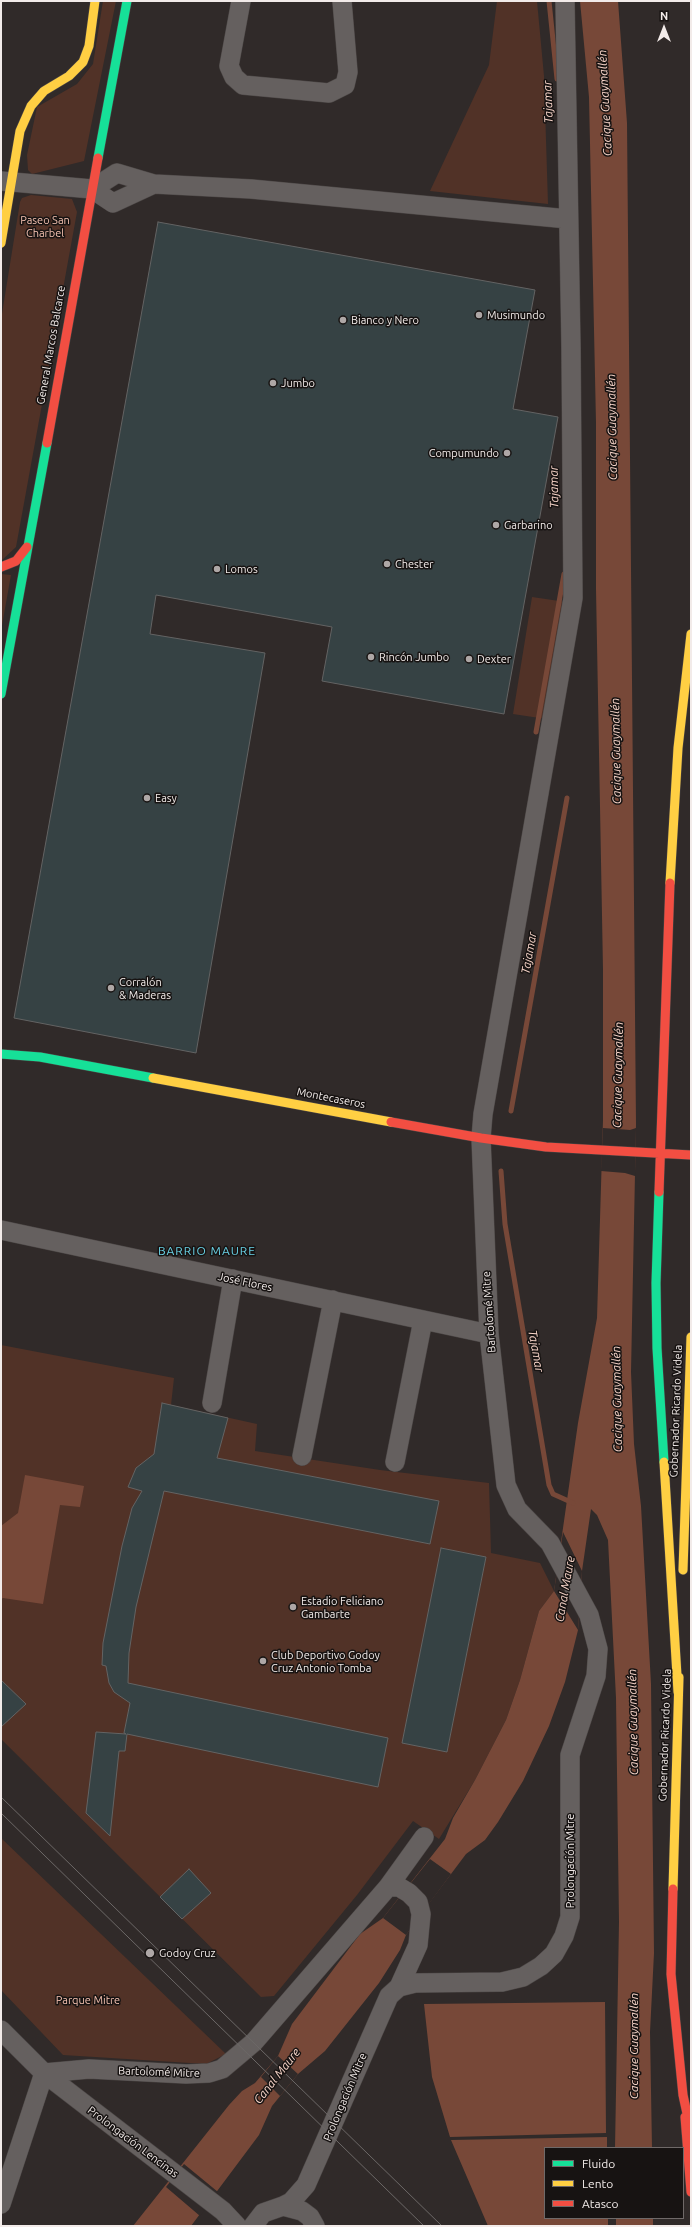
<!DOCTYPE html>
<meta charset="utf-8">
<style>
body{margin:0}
#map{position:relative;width:692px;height:2227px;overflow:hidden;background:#302a29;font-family:Ubuntu,sans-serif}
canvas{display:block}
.frame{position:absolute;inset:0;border:2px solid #f2ebe9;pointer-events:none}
.legend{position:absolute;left:544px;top:2147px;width:140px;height:72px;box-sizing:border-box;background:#171312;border:1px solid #6f6968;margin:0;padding:5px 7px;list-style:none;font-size:12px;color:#f2ebe9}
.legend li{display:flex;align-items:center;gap:8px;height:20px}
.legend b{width:20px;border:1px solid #6f6968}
.north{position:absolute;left:644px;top:8px;width:40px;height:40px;-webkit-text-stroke:3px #171312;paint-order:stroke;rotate:0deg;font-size:11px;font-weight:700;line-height:16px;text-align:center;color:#f2ebe9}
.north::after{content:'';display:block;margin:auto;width:14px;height:18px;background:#f2ebe9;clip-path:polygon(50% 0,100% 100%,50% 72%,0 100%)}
</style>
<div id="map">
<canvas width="692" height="2227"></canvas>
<div class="frame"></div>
<ul class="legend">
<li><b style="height:5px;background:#16e098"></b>Fluido</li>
<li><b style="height:5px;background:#ffcf43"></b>Lento</li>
<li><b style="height:5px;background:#f24e42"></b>Atasco</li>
</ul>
<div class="north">N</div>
</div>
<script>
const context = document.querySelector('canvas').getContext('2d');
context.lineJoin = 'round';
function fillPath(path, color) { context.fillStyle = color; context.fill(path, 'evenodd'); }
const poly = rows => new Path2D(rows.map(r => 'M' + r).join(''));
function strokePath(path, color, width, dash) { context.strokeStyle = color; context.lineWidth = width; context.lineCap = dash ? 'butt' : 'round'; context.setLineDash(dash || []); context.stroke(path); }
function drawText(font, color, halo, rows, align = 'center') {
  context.font = font + ' Ubuntu,sans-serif'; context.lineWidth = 3; context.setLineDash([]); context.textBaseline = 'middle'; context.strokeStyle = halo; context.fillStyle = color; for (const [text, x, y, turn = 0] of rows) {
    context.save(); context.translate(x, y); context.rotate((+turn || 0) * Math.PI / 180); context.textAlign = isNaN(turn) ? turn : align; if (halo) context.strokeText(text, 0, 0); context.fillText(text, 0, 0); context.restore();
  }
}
fillPath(poly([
 [103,1,116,1,84,161,32,174,28,170,27,155,37,107,77,84,93,64],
 [497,1,537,1,544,76,548,204,430,191,489,65],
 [31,195,72,199,77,212,16,547,1,561,1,320,20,202,22,198],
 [1,574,11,575,1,631],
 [532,597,566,602,546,719,513,714],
 [1,1345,174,1378,171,1405,257,1424,255,1451,380,1470,489,1483,491,1553,540,1563,554,1591,539,1611,520,1680,506,1720,475,1780,439,1839,413,1821,357,1895,274,1996,261,1997,1,1739],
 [1,1838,226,2054,206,2064,63,2055,1,1990]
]), '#513227');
fillPath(poly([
 [580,1,618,1,627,123,636,1124,631,1372,634,1444,641,1506,651,1684,654,1953,650,2032,652,2148,615,2148,619,1922,616,1698,608,1540,597,1515,591,1509,582,1571,578,1630,565,1682,549,1726,523,1781,498,1822,485,1840,466,1854,421,1914,406,1935,400,1950,379,1983,325,2051,298,2074,272,2106,259,2135,191,2226,133,2226,229,2105,242,2091,255,2083,278,2056,292,2024,360,1934,383,1918,445,1839,453,1818,475,1780,506,1720,520,1680,539,1611,554,1591,578,1423,597,1318,603,1120,603,970,596,589,596,423,589,97],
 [25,1475,84,1486,80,1507,60,1505,43,1604,3,1598,1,1599,1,1526,18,1513],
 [605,2002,606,2133,450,2137,432,2077,424,2004],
 [607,2137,607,2148,545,2148,545,2218,608,2218,608,2226,488,2226,451,2140],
 [616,2218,653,2218,653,2226,616,2226]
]), '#774838');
fillPath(poly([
 [603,1128,630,1130,636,1128,635,1176,625,1173,601,1171],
 [563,1532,582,1571,578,1630,554,1591],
 [430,1859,451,1874,406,1935,383,1918],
 [278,2056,298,2074,280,2096,261,2077],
 [184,2164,218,2192,200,2216,166,2187]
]), '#302a29');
strokePath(poly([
 [549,1,557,79],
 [536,732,564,574],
 [511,1111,567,798],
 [501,1171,505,1224,549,1485,553,1494,573,1503]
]), '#774838', 5);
const building = poly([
 [158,222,535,290,513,409,558,417,504,714,322,681,332,627,156,595,150,634,265,653,196,1053,14,1018,158,222],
 [162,1403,228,1418,217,1458,439,1501,430,1544,164,1491,136,1607,129,1653,128,1683,388,1738,378,1787,127,1734,125,1751,119,1751,110,1836,86,1813,96,1732,126,1734,124,1733,130,1703,114,1692,109,1683,106,1666,102,1665,103,1643,122,1546,132,1508,142,1491,128,1487,136,1468,154,1454,162,1403],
 [441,1548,486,1557,447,1752,402,1743,441,1548],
 [1,1680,26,1704,1,1727,1,1680],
 [189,1869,211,1893,182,1919,160,1897,189,1869]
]);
fillPath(building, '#364244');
strokePath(building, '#636363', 1);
const street = poly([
 [241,1,229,66,234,77,243,85,329,93,345,85,348,72,342,1],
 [1,181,92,189,113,203,154,184],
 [92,189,117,173,154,184,251,189,568,219],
 [1,1230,489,1334],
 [212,1403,233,1279],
 [302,1456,333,1300],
 [395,1462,423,1320],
 [388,1887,399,1887,409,1893,418,1902,421,1914,418,1945,399,1987],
 [1,2030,44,2073,223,2211,237,2226],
 [44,2073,89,2069,186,2074,209,2073,222,2069,254,2042,388,1887,424,1837],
 [1,2204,44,2073],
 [283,2206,291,2202,306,2185,389,1996,399,1987,415,1983,502,1982,523,1977,541,1966,554,1954,564,1936,570,1917,570,1755,596,1676,598,1649,589,1615,550,1543,517,1509,506,1485,489,1334,481,1138,483,1114,573,598,571,348,565,1],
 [253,2226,263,2213,283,2206,302,2211,310,2217,315,2226]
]);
const fast = poly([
 [98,158,127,1],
 [1,694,47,443],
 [1,1054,40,1057,153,1078],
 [659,1192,656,1283,657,1348,664,1462]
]);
const slow = poly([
 [1,243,20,131,31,106,44,91,69,76,83,62,89,46,95,1],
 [670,883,678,748,691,634],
 [153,1078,391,1122],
 [664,1462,678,1692],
 [683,1570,691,1337],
 [673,1889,679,1677]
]);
const jam = poly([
 [47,443,98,158],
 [1,567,16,561,27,547],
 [391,1122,481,1138,546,1147,691,1155],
 [659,1192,670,883],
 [673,1889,671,1974,683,2095,691,2132],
 [685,2117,691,2192]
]);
strokePath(street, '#4c4746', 20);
strokePath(fast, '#4c4746', 10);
strokePath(slow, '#4c4746', 10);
strokePath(jam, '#4c4746', 10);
strokePath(street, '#65605f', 19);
strokePath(fast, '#16e098', 9);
strokePath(slow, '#ffcf43', 9);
strokePath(jam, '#f24e42', 9);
strokePath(poly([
 [1,1797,442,2226],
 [1,1813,424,2226]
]), '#6c6867', 1);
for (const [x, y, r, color] of [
 [479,315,4,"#aea7a6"],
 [343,320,4,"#aea7a6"],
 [273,383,4,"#aea7a6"],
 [507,453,4,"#aea7a6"],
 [496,525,4,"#aea7a6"],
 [387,564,4,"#aea7a6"],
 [217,569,4,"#aea7a6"],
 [371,657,4,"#aea7a6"],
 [469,659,4,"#aea7a6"],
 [147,798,4,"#aea7a6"],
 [111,988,4,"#aea7a6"],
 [293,1607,4,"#aea7a6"],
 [263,1661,4,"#aea7a6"],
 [150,1953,5,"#aea7a6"]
]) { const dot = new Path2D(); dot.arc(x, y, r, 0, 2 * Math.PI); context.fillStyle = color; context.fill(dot); strokePath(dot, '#171312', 1.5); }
drawText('11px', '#f5c2b1', '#171312', [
 ["Paseo San",45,220],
 ["Charbel",45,233],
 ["Parque Mitre",88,2000]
]);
drawText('11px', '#f2ebe9', '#171312', [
 ["Musimundo",487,315],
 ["Bianco y Nero",351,320],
 ["Jumbo",281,383],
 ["Compumundo",499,453,"right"],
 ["Garbarino",504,525],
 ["Chester",395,564],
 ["Lomos",225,569],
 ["Rincón Jumbo",379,657],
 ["Dexter",477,659],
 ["Easy",155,798],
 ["Corralón",119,982],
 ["& Maderas",119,995],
 ["Estadio Feliciano",301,1601],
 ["Gambarte",301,1614],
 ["Club Deportivo Godoy",271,1655],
 ["Cruz Antonio Tomba",271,1668],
 ["Godoy Cruz",159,1953]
], 'left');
drawText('11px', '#f2ebe9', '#171312', [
 ["General Marcos Balcarce",51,345,-80],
 ["Montecaseros",331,1098,11],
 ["José Flores",245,1282,12],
 ["Bartolomé Mitre",489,1312,-94],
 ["Gobernador Ricardo Videla",676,1411,-88],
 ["Gobernador Ricardo Videla",665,1735,-88],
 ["Prolongación Mitre",570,1861,-90],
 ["Bartolomé Mitre",159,2072,2],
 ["Prolongación Mitre",345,2097,-67],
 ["Prolongación Lencinas",133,2142,37]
]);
drawText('italic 12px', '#f9d6ca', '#171312', [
 ["Tajamar",548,102,-92],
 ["Cacique Guaymallén",605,103,-93],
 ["Cacique Guaymallén",612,427,-91],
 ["Tajamar",554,487,-91],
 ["Cacique Guaymallén",616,751,-91],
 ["Tajamar",529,953,-80],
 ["Cacique Guaymallén",618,1075,-89],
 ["Tajamar",536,1351,80],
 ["Cacique Guaymallén",617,1399,-91],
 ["Canal Maure",565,1589,-80],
 ["Cacique Guaymallén",633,1722,-91],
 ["Cacique Guaymallén",634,2046,-90],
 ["Canal Maure",277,2076,-52]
]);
context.letterSpacing = '1px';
drawText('12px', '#6ad2e6', '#171312', [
 ["BARRIO MAURE",207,1251]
]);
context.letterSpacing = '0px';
</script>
